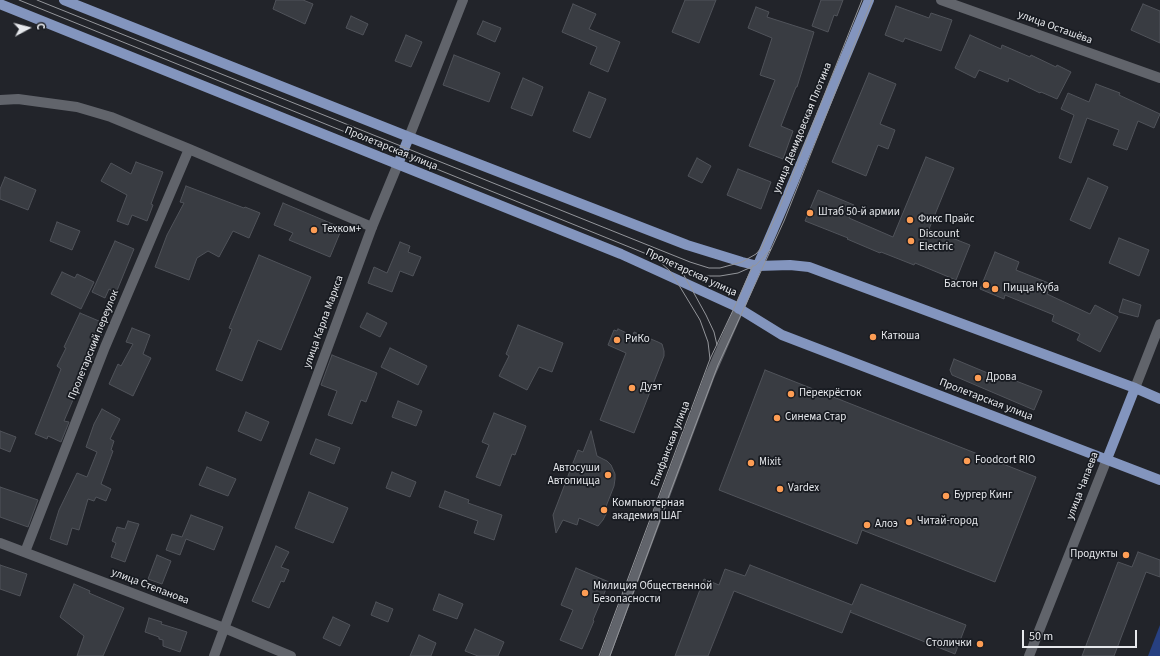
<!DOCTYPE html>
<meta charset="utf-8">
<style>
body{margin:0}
#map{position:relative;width:1160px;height:656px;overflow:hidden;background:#22242a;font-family:"Source Sans 3",sans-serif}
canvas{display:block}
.north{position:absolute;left:8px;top:8px;width:40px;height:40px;-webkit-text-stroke:3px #181b21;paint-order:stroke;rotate:83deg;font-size:11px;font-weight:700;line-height:16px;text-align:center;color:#e6e8ec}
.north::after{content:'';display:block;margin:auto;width:14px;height:18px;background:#e6e8ec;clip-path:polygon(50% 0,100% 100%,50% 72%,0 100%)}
.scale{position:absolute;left:1022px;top:630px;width:115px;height:18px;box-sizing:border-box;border:2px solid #e6e8ec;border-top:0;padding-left:5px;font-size:12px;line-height:14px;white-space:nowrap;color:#e6e8ec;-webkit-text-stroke:3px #181b21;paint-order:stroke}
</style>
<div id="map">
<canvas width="1160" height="656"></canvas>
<div class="north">С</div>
<div class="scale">50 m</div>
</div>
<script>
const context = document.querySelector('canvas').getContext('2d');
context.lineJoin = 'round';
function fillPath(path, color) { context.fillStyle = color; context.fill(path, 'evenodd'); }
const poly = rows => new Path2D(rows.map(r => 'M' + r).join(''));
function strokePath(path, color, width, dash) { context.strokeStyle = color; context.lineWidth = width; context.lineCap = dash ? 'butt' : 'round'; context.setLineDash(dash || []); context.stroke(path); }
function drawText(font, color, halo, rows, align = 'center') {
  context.font = font + ' "Source Sans 3",sans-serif'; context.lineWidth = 3.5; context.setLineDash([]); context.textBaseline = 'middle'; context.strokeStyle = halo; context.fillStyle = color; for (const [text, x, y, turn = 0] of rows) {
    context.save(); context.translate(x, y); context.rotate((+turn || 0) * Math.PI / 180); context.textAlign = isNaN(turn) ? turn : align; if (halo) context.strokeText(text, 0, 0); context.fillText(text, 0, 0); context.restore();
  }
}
fillPath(poly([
 [1160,625,1160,656,1148,656]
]), '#274081');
const building = poly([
 [276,0,303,0,313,4,305,24,273,9,276,0],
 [685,0,716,0,699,43,672,32,685,0],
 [821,0,843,0,837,16,834,15,828,32,812,26,821,0],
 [573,4,596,14,589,29,620,42,608,72,590,64,597,47,562,32,573,4],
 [1143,4,1160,11,1160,43,1131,30,1143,4],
 [896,6,929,18,931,13,952,20,941,51,905,38,903,42,885,35,896,6],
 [756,7,769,12,767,17,814,32,797,87,796,87,781,126,793,131,783,159,749,146,775,80,760,75,772,38,748,28,756,7],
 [351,16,368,24,363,35,346,28,351,16],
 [483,21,501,28,495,42,477,34,483,21],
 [406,35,422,42,411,67,395,61,406,35],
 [970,35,1001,49,1002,45,1030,57,1031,55,1056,67,1057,65,1071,72,1057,99,1041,92,1040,93,1009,78,1008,82,979,70,975,78,955,68,970,35],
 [454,55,500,73,489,102,443,85,454,55],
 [869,73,896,84,880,124,895,130,888,149,878,145,866,176,832,162,869,73],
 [523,78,543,87,532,116,511,108,523,78],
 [1096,84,1120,93,1119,95,1160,114,1154,128,1138,121,1127,150,1113,145,1119,130,1087,118,1071,163,1059,158,1074,115,1061,109,1068,93,1089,102,1096,84],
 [589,92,606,99,590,138,573,131,589,92],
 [926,157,954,168,929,229,970,245,956,280,915,263,914,265,881,252,880,253,847,239,848,238,805,221,818,190,854,205,849,218,893,237,926,157],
 [697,158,711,166,702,183,688,176,697,158],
 [136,162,163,172,151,204,153,205,147,221,132,215,128,225,117,221,127,195,101,181,111,163,131,174,136,162],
 [738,169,771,182,761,209,727,195,738,169],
 [5,177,36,190,28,210,0,199,0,189,5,177],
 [1088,178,1108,187,1090,229,1070,220,1088,178],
 [186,186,244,208,245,207,260,213,249,238,233,231,219,257,208,251,197,258,189,280,155,267,167,235,184,203,180,202,186,186],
 [283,203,342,228,330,257,289,240,293,233,274,225,283,203],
 [57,222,80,231,72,250,50,241,57,222],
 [1119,238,1149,250,1139,276,1109,263,1119,238],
 [115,241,134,249,116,293,109,289,105,298,92,292,115,241],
 [400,242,410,246,408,252,421,257,413,276,400,271,392,292,368,283,374,267,387,273,400,242],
 [995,252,1019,262,1016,270,1051,284,1047,294,1090,314,1095,305,1118,317,1100,352,1077,340,1080,334,1052,321,1054,315,1005,295,1004,299,980,289,995,252],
 [259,255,311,277,281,350,258,340,242,381,216,370,232,329,229,328,259,255],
 [62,272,75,278,77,274,94,282,81,309,51,294,62,272],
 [1123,299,1141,305,1138,317,1119,312,1123,299],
 [80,313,106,324,93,354,94,355,81,381,64,421,69,422,61,442,48,436,47,439,35,434,61,369,57,366,66,348,64,347,80,313],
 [367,313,387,323,380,337,360,327,367,313],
 [518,325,563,343,552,372,539,367,527,390,499,376,509,356,506,354,518,325],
 [132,328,150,335,143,354,151,358,133,396,109,384,118,364,121,366,133,344,126,342,132,328],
 [618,329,633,336,634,332,658,342,662,344,664,351,664,356,634,433,600,420,626,353,608,345,614,330,617,331,618,329],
 [390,348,427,366,418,385,381,367,390,348],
 [332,355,377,373,366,402,361,400,352,424,328,415,337,391,321,385,332,355],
 [954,359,1002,379,1003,376,1042,391,1034,410,952,375,950,370,954,359],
 [765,370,1036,477,995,582,862,530,857,544,719,490,765,370],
 [398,401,422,411,416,426,392,417,398,401],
 [102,409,120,419,110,439,114,441,111,450,113,451,101,484,111,489,106,501,96,497,94,501,88,499,79,530,72,528,67,545,50,539,59,510,77,473,87,477,97,452,86,447,94,424,102,409],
 [246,412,269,422,261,441,238,431,246,412],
 [494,413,526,426,515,455,512,454,500,486,476,477,489,445,482,442,494,413],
 [0,431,16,437,10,452,0,448,0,431],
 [591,431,597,456,607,461,611,465,615,474,615,479,614,486,605,509,608,510,603,520,598,526,579,518,577,525,563,520,556,533,553,515,578,450,583,452,591,431],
 [316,439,340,448,334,464,310,454,316,439],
 [207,467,236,479,228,496,199,485,207,467],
 [392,472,416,482,410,497,386,488,392,472],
 [0,487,38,500,28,527,0,517,0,487],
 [445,491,469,500,468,503,502,515,494,540,474,533,478,521,439,507,445,491],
 [309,492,348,508,333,543,295,528,309,492],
 [191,515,223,527,214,550,186,539,180,555,166,550,172,534,182,537,191,515],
 [128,521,139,524,125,562,111,557,116,543,112,541,117,527,125,529,128,521],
 [276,546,289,552,281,567,289,570,284,582,281,581,269,608,252,601,276,546],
 [1138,552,1160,560,1160,577,1146,572,1114,656,1082,656,1118,562,1132,567,1138,552],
 [157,555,171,561,162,584,148,579,157,555],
 [0,565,27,574,20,596,0,589,0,565],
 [750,565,852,605,861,584,966,625,955,654,850,612,851,610,842,633,734,591,708,656,675,656,704,579,719,585,725,569,745,576,750,565],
 [576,568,609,582,593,620,594,621,582,649,560,640,573,610,561,605,576,568],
 [74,584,90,591,89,593,124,608,103,656,77,656,84,636,60,617,74,584],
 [439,594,463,604,457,619,433,610,439,594],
 [376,602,393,609,388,622,371,615,376,602],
 [333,617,350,625,340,646,323,638,333,617],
 [149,618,162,622,161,624,187,632,180,652,163,646,163,640,159,639,159,637,145,632,149,618],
 [475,629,504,642,498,656,478,656,465,651,475,629],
 [419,635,436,643,431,656,410,656,419,635]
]);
fillPath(building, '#393c42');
strokePath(building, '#50535a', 1);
strokePath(poly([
 [941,0,1160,78],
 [0,100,18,99,77,107,111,117,189,149,372,227],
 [1135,388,1160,324],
 [0,543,224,628,291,656],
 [25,552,105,347,189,149],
 [605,656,710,375,739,309],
 [1029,656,1107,459]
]), '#61646b', 10);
strokePath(poly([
 [409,137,463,0],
 [214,656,372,227,398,164]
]), '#61646b', 10);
strokePath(poly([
 [64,0,409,137,687,245,742,262,758,266,790,265,809,267,1135,388,1160,399],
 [0,4,621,254,735,306,782,335,1160,480],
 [398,164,409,137],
 [739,309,782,209,869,0],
 [1107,459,1135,388]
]), '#8395be', 10);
strokePath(poly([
 [19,0,696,274,707,276,720,276,738,273,756,265,771,249],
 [37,0,690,262,709,268,720,268,742,262,756,254,763,246],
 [760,251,779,209,862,0],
 [658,260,671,272,700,320,708,342,710,359],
 [676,266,682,272,690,286,706,315,714,332,717,345],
 [599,656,710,359,735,306,753,265],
 [610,656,671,490,718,365,784,221,872,0]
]), '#94969b', 1);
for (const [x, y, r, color] of [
 [810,213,4,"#fd9d54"],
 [910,220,4,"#fd9d54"],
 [314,230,4,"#fd9d54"],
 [911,241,4,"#fd9d54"],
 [986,285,4,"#fd9d54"],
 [995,289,4,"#fd9d54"],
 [873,337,4,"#fd9d54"],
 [617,340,4,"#fd9d54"],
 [978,378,4,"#fd9d54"],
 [632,388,4,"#fd9d54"],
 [791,394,4,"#fd9d54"],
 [777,418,4,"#fd9d54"],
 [967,461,4,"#fd9d54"],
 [751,463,4,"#fd9d54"],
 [608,475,4,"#fd9d54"],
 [780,489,4,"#fd9d54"],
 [946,496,4,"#fd9d54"],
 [604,510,4,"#fd9d54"],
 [909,522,4,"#fd9d54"],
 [867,525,4,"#fd9d54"],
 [1126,555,4,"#fd9d54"],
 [585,593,4,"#fd9d54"],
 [980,644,4,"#fd9d54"]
]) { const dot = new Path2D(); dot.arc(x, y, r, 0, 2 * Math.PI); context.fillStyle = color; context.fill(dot); strokePath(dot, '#181b21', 1.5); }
drawText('11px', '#e6e8ec', '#181b21', [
 ["улица Осташёва",1055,28,20],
 ["улица Демидовская Плотина",803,128,-68],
 ["Пролетарская улица",391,149,22],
 ["Пролетарская улица",691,273,25],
 ["улица Карла Маркса",324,322,-70],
 ["Пролетарский переулок",94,345,-68],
 ["Пролетарская улица",986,400,21],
 ["Епифанская улица",671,444,-69],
 ["улица Чапаева",1083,486,-69],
 ["улица Степанова",150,587,21]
]);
drawText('11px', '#e6e8ec', '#181b21', [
 ["Штаб 50-й армии",818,213],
 ["Фикс Прайс",918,220],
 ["Техком+",322,230],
 ["Discount",919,235],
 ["Electric",919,248],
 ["Бастон",978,285,"right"],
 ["Пицца Куба",1003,289],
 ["Катюша",881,337],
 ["РиКо",625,340],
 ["Дрова",986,378],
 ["Дуэт",640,388],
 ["Перекрёсток",799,394],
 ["Синема Стар",785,418],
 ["Foodcort RIO",975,461],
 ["Mixit",759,463],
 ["Автосуши",600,469,"right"],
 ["Автопицца",600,482,"right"],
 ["Vardex",788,489],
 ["Бургер Кинг",954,496],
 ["Компьютерная",612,504],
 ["академия ШАГ",612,517],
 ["Читай-город",917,522],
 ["Алоэ",875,525],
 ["Продукты",1118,555,"right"],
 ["Милиция Общественной",593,587],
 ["Безопасности",593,600],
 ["Столички",972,644,"right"]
], 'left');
</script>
